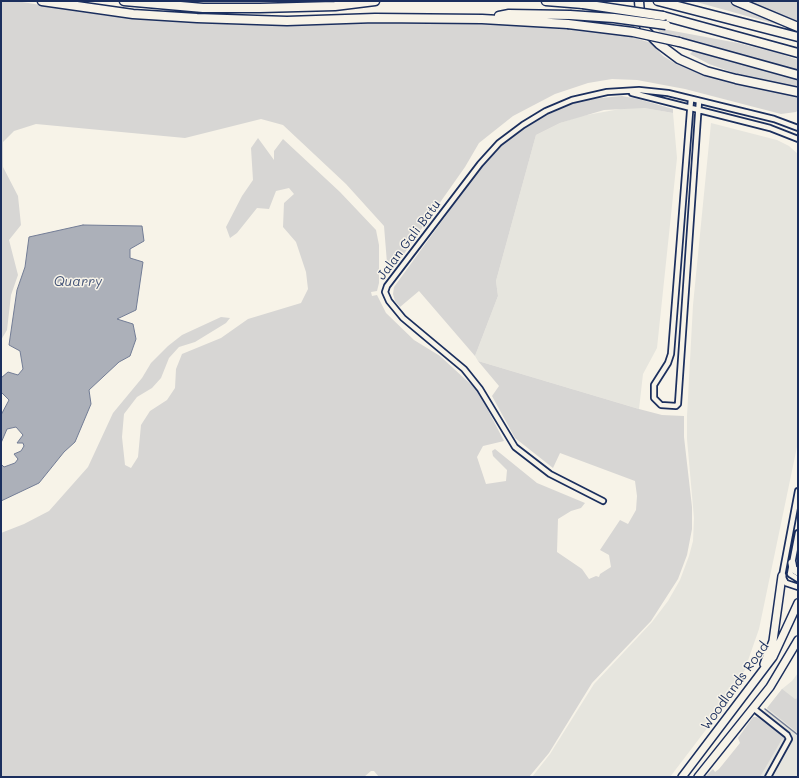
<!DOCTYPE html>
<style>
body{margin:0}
#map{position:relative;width:799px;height:778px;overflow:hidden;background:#f7f3e8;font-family:Mali,sans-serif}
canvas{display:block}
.frame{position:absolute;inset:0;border:2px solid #1b2f5e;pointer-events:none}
</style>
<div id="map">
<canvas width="799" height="778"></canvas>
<div class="frame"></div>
</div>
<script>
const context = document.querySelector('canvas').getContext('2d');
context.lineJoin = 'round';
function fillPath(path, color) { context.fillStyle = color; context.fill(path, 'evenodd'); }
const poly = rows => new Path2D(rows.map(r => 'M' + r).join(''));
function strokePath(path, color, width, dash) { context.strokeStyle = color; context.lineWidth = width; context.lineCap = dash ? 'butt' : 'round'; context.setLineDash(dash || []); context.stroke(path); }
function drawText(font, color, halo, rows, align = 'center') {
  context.font = font + ' Mali,sans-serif'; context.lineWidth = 3; context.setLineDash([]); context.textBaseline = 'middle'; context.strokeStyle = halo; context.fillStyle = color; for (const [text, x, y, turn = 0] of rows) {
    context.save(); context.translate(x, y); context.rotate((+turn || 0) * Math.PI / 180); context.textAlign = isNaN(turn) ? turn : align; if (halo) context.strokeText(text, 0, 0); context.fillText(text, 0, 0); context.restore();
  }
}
fillPath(poly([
 [626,108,644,108,673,113,677,158,657,348,643,374,639,409,478,361,475,356,498,296,496,281,536,135,560,123,581,116],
 [711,123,777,140,789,146,798,154,798,442,759,629,744,672,724,706,670,777,532,777,550,754,594,684,652,622,668,601,680,580,689,556,693,541,694,518,687,439,687,416,693,305],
 [798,673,798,777,714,777,782,689,792,681]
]), '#e6e5de');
fillPath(poly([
 [1,1,16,1,108,16,241,25,411,22,572,27,629,36,651,43,663,56,676,64,705,76,798,97,798,110,796,112,781,114,685,89,637,80,612,79,588,83,555,94,513,116,479,143,465,167,401,258,391,266,387,263,384,226,346,184,283,125,261,119,185,138,36,124,14,131,3,142,3,167,18,196,21,225,9,240,18,275,11,295,7,330,1,340],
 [693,1,798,1,798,22,767,11,780,23,779,25],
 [657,28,738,43,778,53,798,60,798,71,659,32],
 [694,50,798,79,798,87,737,74,709,64,690,54],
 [622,96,638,99,673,109,673,113,644,108,604,110,560,123,536,135,496,281,498,296,475,356,419,291,400,307,395,301,393,294,394,287,482,166,501,146,524,127,549,114,574,103,591,99],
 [258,138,274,160,274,151,283,139,340,192,376,230,379,245,379,283,377,291,371,292,372,296,377,295,386,313,414,340,440,356,478,391,504,441,483,446,477,457,486,484,506,481,507,470,493,456,492,451,495,449,537,483,585,503,581,508,571,511,558,519,557,552,582,569,589,579,596,576,599,577,600,574,611,567,609,555,600,550,620,520,628,524,636,510,637,496,635,481,560,453,553,468,515,438,492,396,499,386,478,361,639,409,662,415,684,416,684,437,692,507,692,529,687,555,678,579,651,621,592,683,549,753,529,777,379,777,374,771,371,771,364,777,1,777,1,533,24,524,49,511,88,467,113,413,142,378,151,363,168,346,182,335,221,317,230,318,226,323,195,342,179,347,169,358,161,378,152,388,137,397,124,414,122,437,125,465,131,468,138,457,141,425,150,411,167,400,175,388,176,369,182,354,221,338,248,319,301,303,308,289,306,272,296,242,283,227,284,203,294,194,289,188,276,191,269,209,257,208,237,233,230,238,226,227,242,196,253,180,251,148],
 [782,689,795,699,798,698,798,733,767,708],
 [753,717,757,717,784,737,786,741,782,739,760,777,705,777,713,769,715,772,719,769,736,748,740,743,738,738]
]), '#d7d6d4');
const water = poly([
 [83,225,142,226,144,241,130,249,130,258,143,262,136,310,117,319,133,324,136,339,130,356,119,362,89,390,91,404,75,442,64,452,39,483,1,501,1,464,4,467,15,463,18,459,14,454,21,451,24,446,23,443,17,443,23,435,16,427,7,429,1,443,1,415,9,400,1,392,1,378,8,372,18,375,23,369,20,351,9,345,17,290,25,267,29,237,83,225]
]);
fillPath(water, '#acb0b9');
strokePath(water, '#727c95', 1);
strokePath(poly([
 [765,709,798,735]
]), '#727c95', 1.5);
const minor = poly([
 [632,93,770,128,798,139],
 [691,99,671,354,668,363,654,385,654,398,661,405,676,406,678,404,699,101],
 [798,491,782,576,786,583,798,587],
 [603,501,550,474,515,447,480,389,464,369,403,318,389,301,385,292,387,286,480,164,499,143,523,125,546,111,572,100,607,92,639,90,668,93,774,119,798,128],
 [798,533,790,574,798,579],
 [753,708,787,735,789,739,768,777]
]);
const primary = poly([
 [792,563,793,569,798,572],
 [764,664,773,641,782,576],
 [682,777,773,657,798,603],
 [698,777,770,687,798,640]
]);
const motorway = poly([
 [42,1,133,14,197,18,287,21,375,18,482,19,568,24],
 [124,1,203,8,260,8,335,6,375,1],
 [546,1,583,4],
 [639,1,640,14,646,31,659,44,679,59,706,71,736,79,798,92],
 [658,1,798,37],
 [736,1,798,27],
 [499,16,509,14,570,15],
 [663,16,798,53],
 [679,42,798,75]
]);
strokePath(minor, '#1b2f5e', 8);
strokePath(primary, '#1b2f5e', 10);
strokePath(motorway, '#1b2f5e', 11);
strokePath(minor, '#f7f3e8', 4.5);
strokePath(primary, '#f7f3e8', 7);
strokePath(motorway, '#f7f3e8', 8);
const motorwayBridge = poly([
 [583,4,663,16],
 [570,15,614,18,666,25],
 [568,24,633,32,679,42]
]);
strokePath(motorwayBridge, '#1b2f5e', 11, []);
strokePath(motorwayBridge, '#f7f3e8', 8);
drawText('13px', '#1b2f5e', '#f7f3e8', [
 ["Jalan Gali Batu",409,240,-53],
 ["Woodlands Road",735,686,-54]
]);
drawText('italic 14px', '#465679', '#f7f3e8', [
 ["Quarry",78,282]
]);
</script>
